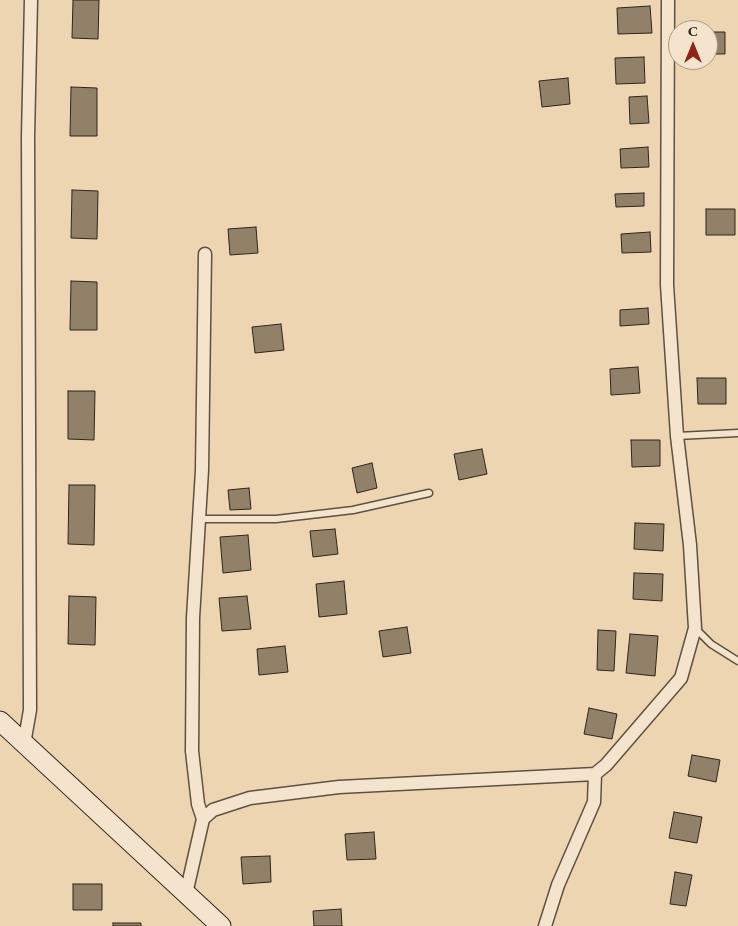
<!DOCTYPE html>
<meta charset="utf-8">
<style>
body{margin:0}
#map{position:relative;width:738px;height:926px;overflow:hidden;background:#eed5b2;font-family:"EB Garamond",serif}
canvas{display:block}
.north{position:absolute;left:668px;top:20px;width:50px;height:50px;box-sizing:border-box;background:#f4e4cd;border:1px solid #a59885;border-radius:50%;rotate:0deg;font-size:14px;font-weight:700;line-height:20px;text-align:center;color:#2e251a}
.north::after{content:'';display:block;margin:auto;width:18px;height:22px;background:#8f2418;clip-path:polygon(50% 0,100% 100%,50% 72%,0 100%)}
</style>
<div id="map">
<canvas width="738" height="926"></canvas>
<div class="north">С</div>
</div>
<script>
const context = document.querySelector('canvas').getContext('2d');
context.lineJoin = 'round';
function fillPath(path, color) { context.fillStyle = color; context.fill(path, 'evenodd'); }
const poly = rows => new Path2D(rows.map(r => 'M' + r).join(''));
function strokePath(path, color, width, dash) { context.strokeStyle = color; context.lineWidth = width; context.lineCap = dash ? 'butt' : 'round'; context.setLineDash(dash || []); context.stroke(path); }
const building = poly([
 [73,0,99,0,98,39,72,38,73,0],
 [650,6,652,33,618,34,617,8,650,6],
 [708,32,725,32,725,54,708,54,708,32],
 [644,57,645,83,616,84,615,58,644,57],
 [568,78,570,104,542,107,539,81,568,78],
 [71,87,97,88,97,136,70,136,71,87],
 [647,96,649,123,630,124,629,97,647,96],
 [648,147,649,167,621,168,620,149,648,147],
 [72,190,98,191,97,239,71,238,72,190],
 [644,193,644,206,616,207,615,194,644,193],
 [706,209,735,209,735,235,706,235,706,209],
 [256,227,258,253,230,255,228,229,256,227],
 [650,232,651,252,622,253,621,234,650,232],
 [71,281,97,282,97,330,70,330,71,281],
 [648,308,649,324,620,326,620,310,648,308],
 [281,324,284,350,255,353,252,327,281,324],
 [638,367,640,393,611,395,610,369,638,367],
 [697,378,726,378,726,404,698,404,697,378],
 [68,391,95,391,94,440,68,439,68,391],
 [631,440,660,440,660,466,632,467,631,440],
 [482,449,487,474,459,480,454,454,482,449],
 [372,463,377,488,357,493,352,468,372,463],
 [69,485,95,485,94,545,68,544,69,485],
 [249,488,251,509,230,510,228,490,249,488],
 [635,523,664,524,663,551,634,549,635,523],
 [335,529,338,554,313,557,310,531,335,529],
 [248,535,251,570,223,573,220,537,248,535],
 [634,573,663,574,662,601,633,599,634,573],
 [344,581,347,614,319,617,316,584,344,581],
 [69,596,96,597,95,645,68,644,69,596],
 [247,596,251,629,222,631,219,598,247,596],
 [407,627,411,653,383,657,379,631,407,627],
 [598,630,616,631,614,671,597,670,598,630],
 [630,634,658,636,655,676,626,673,630,634],
 [285,646,288,672,259,675,257,649,285,646],
 [589,708,617,714,612,739,584,734,589,708],
 [692,755,720,760,716,782,688,776,692,755],
 [674,812,702,817,697,843,669,838,674,812],
 [374,832,376,859,347,860,345,834,374,832],
 [270,856,271,882,243,884,241,857,270,856],
 [675,872,692,875,686,906,670,904,675,872],
 [73,884,102,884,102,910,73,910,73,884],
 [341,909,342,926,314,926,313,911,341,909],
 [113,923,141,923,141,926,113,926,113,923]
]);
fillPath(building, '#928169');
strokePath(building, '#2e251a', 1);
const lane = poly([
 [677,436,738,433],
 [199,519,276,519,353,510,429,493],
 [695,628,711,644,738,661]
]);
const street = poly([
 [24,744,30,710,28,137,31,0],
 [203,819,198,804,192,751,193,618,202,470,205,254],
 [186,894,203,819,213,810,250,798,339,787,595,774,606,765,681,678,695,628,690,545,677,436,667,285,668,0],
 [545,926,558,885,594,802,595,774]
]);
const secondary = poly([
 [0,721,221,926]
]);
strokePath(lane, '#5e5140', 9);
strokePath(street, '#5e5140', 15);
strokePath(secondary, '#2e251a', 21);
strokePath(lane, '#f4e4cd', 6);
strokePath(street, '#f4e4cd', 12);
strokePath(secondary, '#f4e4cd', 19);
</script>
